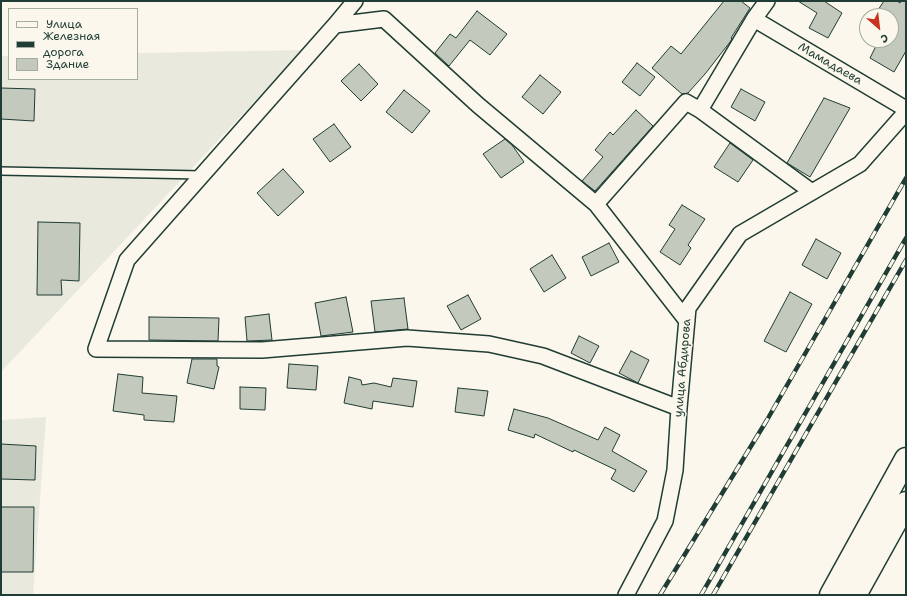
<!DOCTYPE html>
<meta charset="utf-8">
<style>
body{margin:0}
#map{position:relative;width:907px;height:596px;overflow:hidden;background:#fbf7ec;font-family:"Shantell Sans",sans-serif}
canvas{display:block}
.frame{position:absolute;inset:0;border:2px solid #1f3d34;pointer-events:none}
.legend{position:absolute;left:8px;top:8px;width:130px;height:72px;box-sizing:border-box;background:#fbf7ec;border:1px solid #a3ada2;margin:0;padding:5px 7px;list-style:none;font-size:12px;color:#1f3d34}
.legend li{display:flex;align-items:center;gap:8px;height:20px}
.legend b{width:20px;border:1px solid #a3ada2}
.north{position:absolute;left:859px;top:8px;width:40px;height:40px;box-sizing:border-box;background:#fbf7ec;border:1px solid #a3ada2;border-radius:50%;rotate:152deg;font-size:11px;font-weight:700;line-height:16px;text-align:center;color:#1f3d34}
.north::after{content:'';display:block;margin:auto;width:14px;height:18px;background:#c8321e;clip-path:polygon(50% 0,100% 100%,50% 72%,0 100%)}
</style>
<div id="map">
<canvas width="907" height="596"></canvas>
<div class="frame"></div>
<ul class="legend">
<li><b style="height:5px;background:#fbf7ec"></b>Улица</li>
<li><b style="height:5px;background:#1f3d34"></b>Железная дорога</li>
<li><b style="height:11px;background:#c4c9be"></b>Здание</li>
</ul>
<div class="north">С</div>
</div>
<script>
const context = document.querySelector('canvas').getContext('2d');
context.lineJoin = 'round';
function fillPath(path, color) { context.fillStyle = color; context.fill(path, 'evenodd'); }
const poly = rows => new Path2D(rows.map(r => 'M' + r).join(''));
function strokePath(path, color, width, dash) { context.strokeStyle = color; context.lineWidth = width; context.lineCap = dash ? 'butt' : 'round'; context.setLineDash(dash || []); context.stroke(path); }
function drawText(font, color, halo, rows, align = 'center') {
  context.font = font + ' "Shantell Sans",sans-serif'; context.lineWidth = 3; context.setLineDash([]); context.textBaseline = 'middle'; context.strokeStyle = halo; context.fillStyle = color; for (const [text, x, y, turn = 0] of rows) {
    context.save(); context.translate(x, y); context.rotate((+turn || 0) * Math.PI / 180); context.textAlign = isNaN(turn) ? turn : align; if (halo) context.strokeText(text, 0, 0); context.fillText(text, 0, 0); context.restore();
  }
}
fillPath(poly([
 [303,50,1,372,1,56,9,56,9,79,137,79,137,53],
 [46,417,33,595,1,595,1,420]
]), '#eae9de');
const building = poly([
 [724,1,741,1,750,8,731,38,732,39,730,42,705,74,688,93,682,94,652,68,671,46,681,54,724,1],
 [798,1,824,1,842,13,828,38,809,28,817,13,798,1],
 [884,1,897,1,900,3,901,1,906,1,906,51,894,72,870,58,879,40,891,40,891,19,893,16,874,16,884,1],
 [477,11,507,34,490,55,470,40,449,66,435,53,450,34,456,38,477,11],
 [637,63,655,77,640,96,622,82,637,63],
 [359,64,378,84,361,101,341,81,359,64],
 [540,75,561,92,543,114,522,97,540,75],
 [1,88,35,89,34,121,1,119,1,88],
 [741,89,765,102,755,121,731,107,741,89],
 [404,90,430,111,412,133,386,112,404,90],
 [824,98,850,108,810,177,787,163,824,98],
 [636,110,653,126,595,191,582,181,603,157,595,150,610,132,613,135,636,110],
 [334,124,351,147,330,162,313,139,334,124],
 [505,139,512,145,524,162,501,178,483,154,505,139],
 [730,143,753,160,738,182,714,167,730,143],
 [283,169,304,192,278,216,257,193,283,169],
 [682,205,705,219,688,245,691,248,680,265,660,252,675,229,669,225,682,205],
 [38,222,80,223,79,281,61,280,62,295,37,295,38,222],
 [816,239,841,253,827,279,802,265,816,239],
 [609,243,619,262,591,276,582,257,609,243],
 [552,255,566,278,544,292,530,269,552,255],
 [790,292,812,304,786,352,764,341,790,292],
 [468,295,481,319,461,330,447,306,468,295],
 [346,297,353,332,321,336,315,303,346,297],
 [404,298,408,329,375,332,371,301,404,298],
 [269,314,272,340,247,341,245,317,269,314],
 [149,317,219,318,218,341,149,340,149,317],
 [579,336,599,346,590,363,571,353,579,336],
 [631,351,649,360,638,383,619,373,631,351],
 [192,359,217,359,217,366,219,367,214,389,187,383,192,359],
 [289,364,318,366,316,390,287,388,289,364],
 [118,374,143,377,142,393,177,396,174,422,144,420,144,415,113,411,118,374],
 [349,377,361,380,362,385,374,383,391,387,393,378,417,381,413,407,373,401,372,409,344,403,349,377],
 [240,387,266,388,265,410,240,409,240,387],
 [458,388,488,391,484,416,455,412,458,388],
 [514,409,548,418,598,440,605,427,620,435,612,451,647,471,634,492,611,479,616,470,574,450,573,452,535,434,534,438,508,430,514,409],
 [1,444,36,446,35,480,1,479,1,444],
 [1,507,34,507,33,572,1,572,1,507]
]);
fillPath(building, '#c4c9be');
strokePath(building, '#1f3d34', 1);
const service = poly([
 [1,171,201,175]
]);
const minor = poly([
 [767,1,754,19,906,109],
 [754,19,700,110,812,192],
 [335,25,355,1],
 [596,204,686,102,700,110],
 [679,408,543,356,489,344,407,338,262,350,96,349,127,260,335,25,384,19,478,105,596,204,687,321],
 [626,595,665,521,675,470,679,408,688,308,740,234,860,164,906,112]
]);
const primary = poly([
 [831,595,906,459],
 [855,595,906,503]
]);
strokePath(service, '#1f3d34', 10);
strokePath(minor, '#1f3d34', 18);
strokePath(primary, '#1f3d34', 25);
strokePath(service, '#fbf7ec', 7);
strokePath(minor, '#fbf7ec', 15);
strokePath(primary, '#fbf7ec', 22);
const rail = poly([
 [660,595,767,420,906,178],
 [701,595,906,238],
 [713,595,906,260]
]);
strokePath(rail, '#1f3d34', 4.5);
strokePath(rail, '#fbf7ec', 3, [9]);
drawText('12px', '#1f3d34', '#fbf7ec', [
 ["Мамадаева",830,64,30],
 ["улица Абдирова",683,368,-85]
]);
</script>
